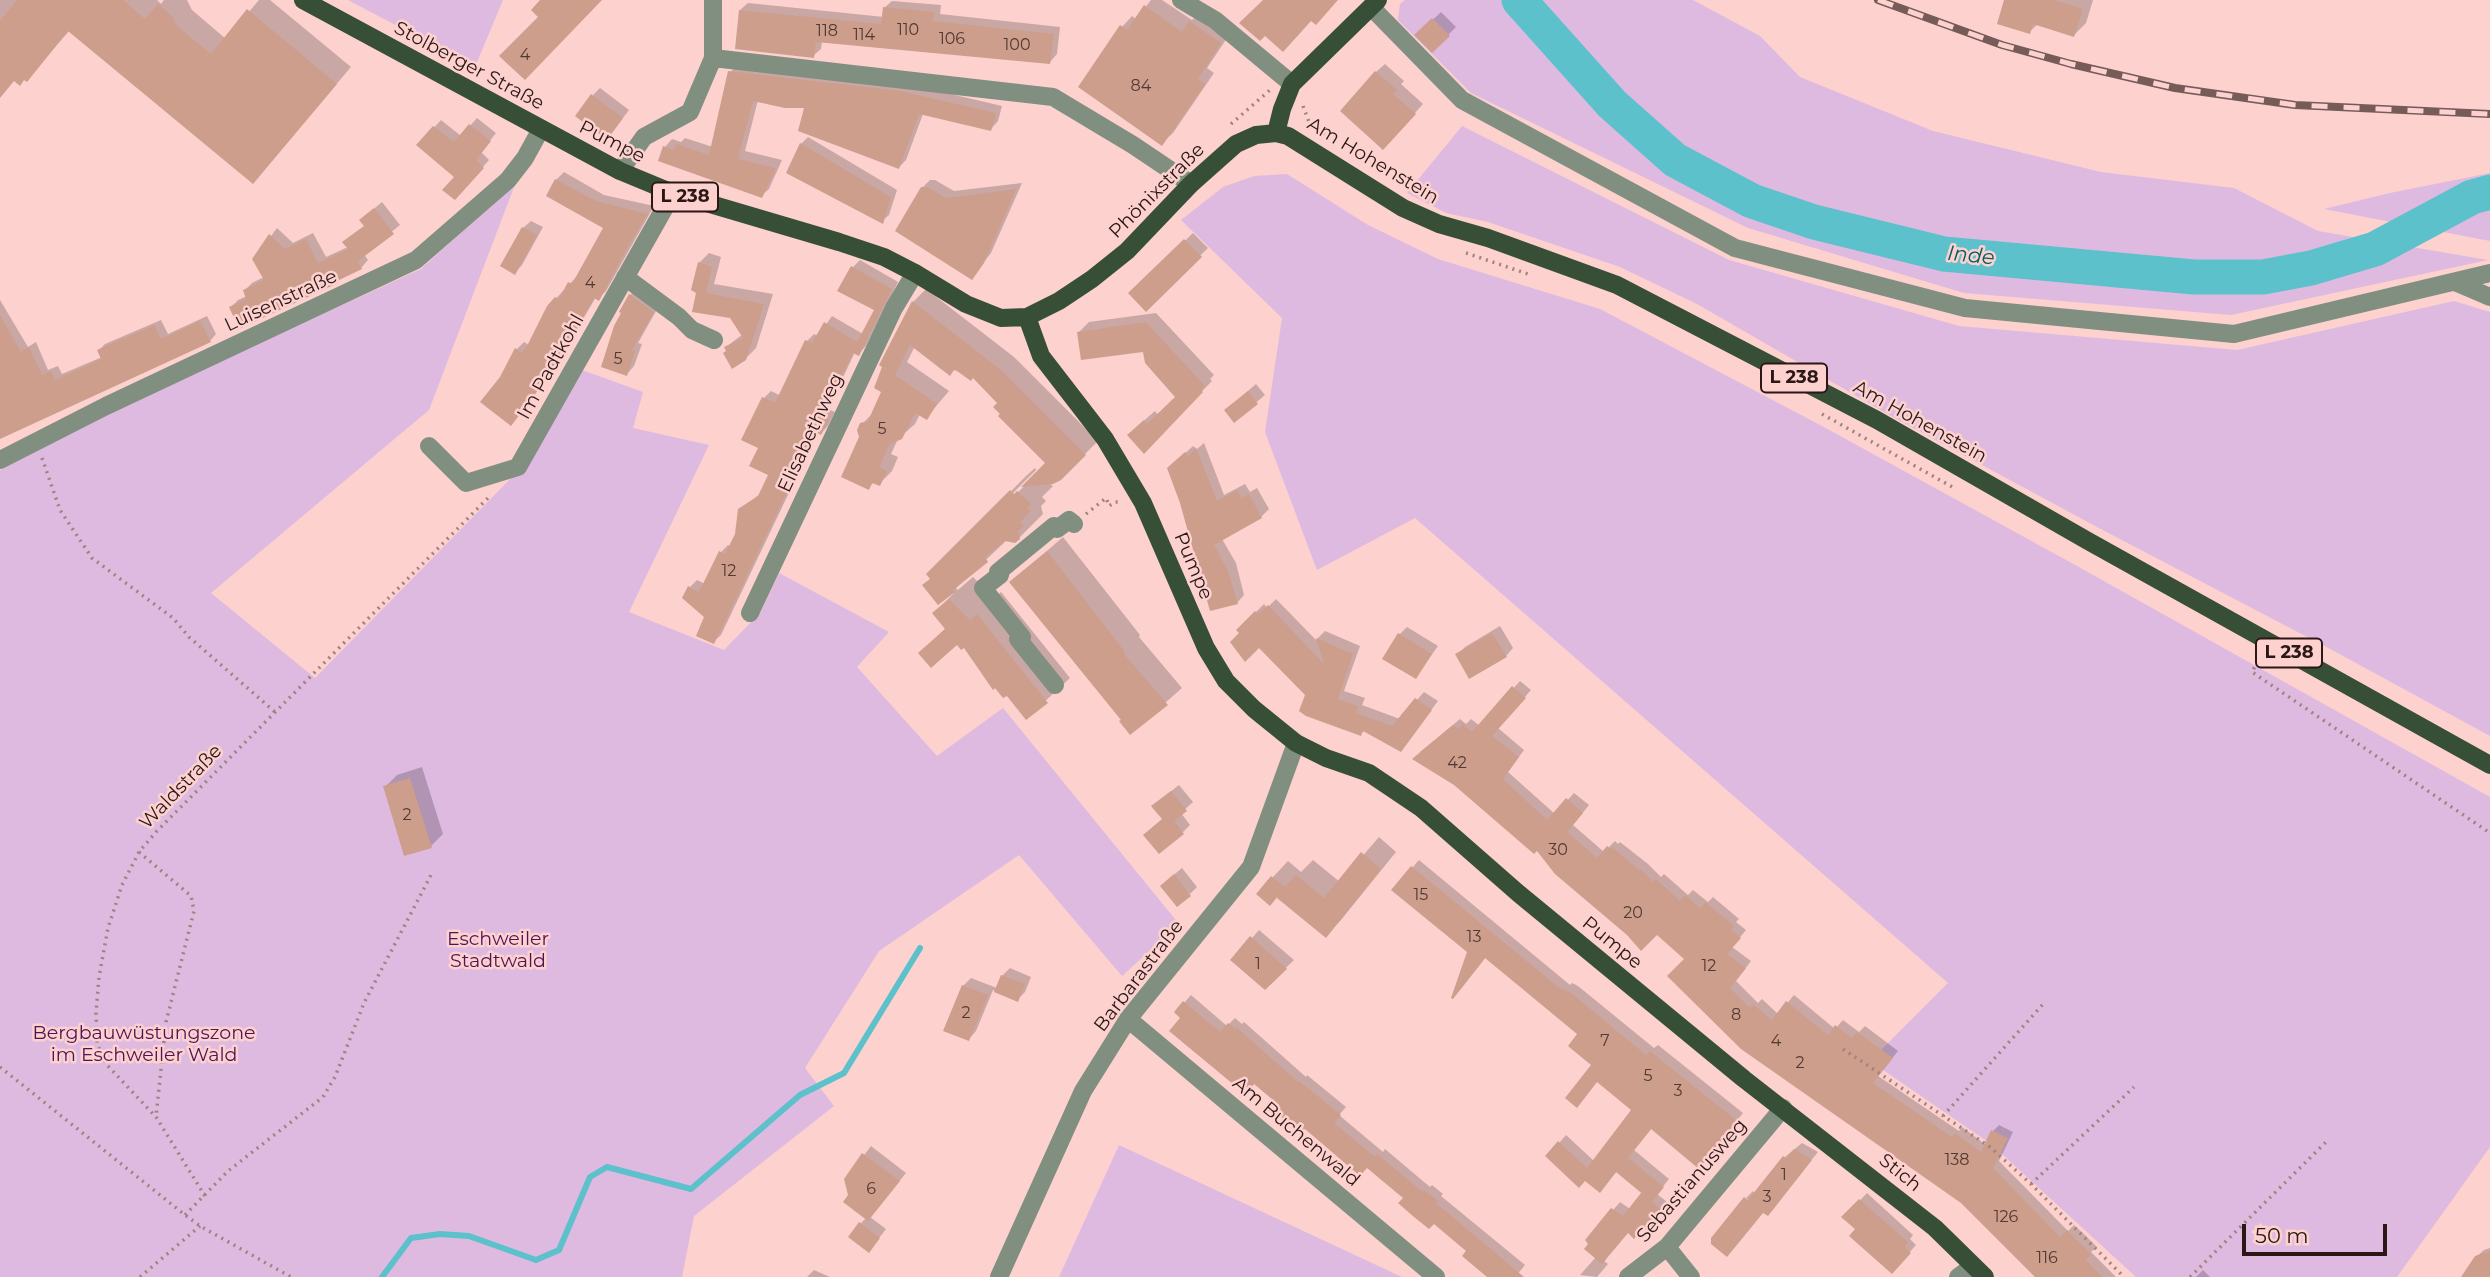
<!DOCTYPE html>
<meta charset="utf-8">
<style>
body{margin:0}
#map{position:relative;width:2490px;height:1277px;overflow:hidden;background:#fcd1ce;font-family:Montserrat,sans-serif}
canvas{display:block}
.scale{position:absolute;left:2242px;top:1224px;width:145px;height:32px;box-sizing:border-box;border:4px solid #2a1716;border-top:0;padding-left:9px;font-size:21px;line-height:24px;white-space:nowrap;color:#2a1716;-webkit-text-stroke:5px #fcd1ce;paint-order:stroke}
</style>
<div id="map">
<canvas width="2490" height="1277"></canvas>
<div class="scale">50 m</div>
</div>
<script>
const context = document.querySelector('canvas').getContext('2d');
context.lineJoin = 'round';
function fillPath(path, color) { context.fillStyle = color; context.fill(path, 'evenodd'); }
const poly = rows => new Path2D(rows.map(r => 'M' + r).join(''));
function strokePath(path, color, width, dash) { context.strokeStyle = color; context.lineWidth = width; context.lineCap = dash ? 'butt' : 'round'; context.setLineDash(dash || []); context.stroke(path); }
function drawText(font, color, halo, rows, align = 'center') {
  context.font = font + ' Montserrat,sans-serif'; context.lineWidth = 5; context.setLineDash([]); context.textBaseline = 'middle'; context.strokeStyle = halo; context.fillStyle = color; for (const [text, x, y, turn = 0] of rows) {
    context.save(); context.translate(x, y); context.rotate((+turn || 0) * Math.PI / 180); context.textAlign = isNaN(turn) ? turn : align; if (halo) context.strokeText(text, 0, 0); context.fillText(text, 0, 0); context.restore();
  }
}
fillPath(poly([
 [348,0,503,0,475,67],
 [1405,0,1693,0,1760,36,1800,77,1933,131,2101,172,2234,188,2318,231,2488,260,2231,315,1964,293,1748,228,1471,93,1398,20,1400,4],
 [1462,126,1729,260,1959,326,2237,350,2454,301,2490,312,2490,736,2334,651,2097,527,1891,416,1697,304,1620,267,1488,222,1446,213,1407,193],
 [2490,173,2490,241,2324,209,2390,193],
 [1287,174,1368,225,1438,259,1600,309,1822,426,2077,566,2490,797,2490,1147,2397,1277,2136,1277,1991,1144,1870,1061,1948,983,1415,518,1317,570,1265,432,1282,318,1181,220,1223,187,1254,176],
 [516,182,429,410,211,593,315,678,521,468,582,370,643,392,633,428,709,445,629,612,724,650,761,612,779,573,889,632,857,667,937,756,1003,708,1179,924,1122,976,1019,855,879,951,805,1068,834,1106,694,1216,682,1277,0,1277,0,470,106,413,421,269],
 [1119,1145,1402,1277,1059,1277]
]), '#debae1');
fillPath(poly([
 [0,0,157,0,161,4,164,0,187,0,192,10,226,39,259,0,270,0,351,67,253,182,70,30,26,80,15,80,0,87],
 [1151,0,1162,0,1192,20,1201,11,1231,32,1207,68,1214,73,1173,133,1162,143,1122,27,1132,16,1136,19],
 [2006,0,2093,0,2086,23,2074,35,2038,24,2029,32],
 [892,1,941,5,940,14,1060,27,1057,54,1050,62,822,41,821,49,813,56,740,10,748,3,884,17,884,8],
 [1441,12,1456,27,1432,51,1417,35],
 [1385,64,1404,81,1401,84,1423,104,1392,139,1376,72],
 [738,65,908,84,1002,106,998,121,991,129,923,114,906,160,899,167,806,106,758,100,745,151,782,160,769,189,761,196,660,160,665,147,672,139,681,142,685,138,713,147,730,72],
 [600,88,629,110,614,130,593,95],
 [477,118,496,133,481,152,489,160,462,191,457,177,418,145,441,120,461,136],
 [808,137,897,190,889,215,882,221,801,144],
 [564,172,604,195,654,206,606,291,599,298,596,297,552,372,511,424,501,378,517,349,524,342,529,345,548,307,577,276,606,228,548,195,556,180],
 [930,180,935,180,954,191,1022,183,991,253,972,277,922,188],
 [382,202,400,225,364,254,368,260,361,268,231,307,238,300,247,296,245,290,252,283,264,277,254,259,277,228,293,243,313,233,326,257,348,247,366,225,369,213],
 [531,221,543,227,522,265,515,273,523,228],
 [1193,233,1208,248,1146,309,1131,293],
 [709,253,721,257,714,284,773,294,756,348,745,359,728,351,726,347,743,334,731,317,698,292,699,263],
 [860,260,898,282,866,346,859,353,855,352,828,409,835,412,828,426,821,433,818,432,721,635,713,642,706,616,690,587,697,580,705,584,721,552,728,545,731,547,737,534,740,510,761,493,770,474,760,447,764,398,771,391,781,396,807,341,814,334,818,336,832,316,863,334,876,309,853,267],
 [638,288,660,304,638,343,642,344,634,366,627,374,630,295],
 [926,289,1014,357,1098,441,1060,479,1049,483,1053,486,1042,497,1046,501,1041,506,1043,514,1019,538,1007,540,956,588,958,590,973,577,994,598,1001,592,1070,678,1027,718,964,645,957,642,920,653,946,628,934,613,954,593,932,578,970,533,1025,477,1035,468,1036,470,1010,496,1012,498,1048,463,1000,403,973,376,915,346,907,362,949,391,926,418,920,414,915,424,898,439,891,454,898,457,892,471,879,484,874,482,868,488,862,424,874,412,883,392,913,302],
 [0,300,28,347,36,342,48,370,58,366,62,374,102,357,99,350,105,344,161,320,168,334,207,316,216,334,210,341,0,437],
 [1156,313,1214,375,1210,379,1212,381,1144,451,1139,425,1155,411,1158,415,1178,397,1144,350,1078,333,1089,322],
 [1256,384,1265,395,1234,421,1234,403],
 [1204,443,1224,495,1245,484,1250,492,1257,488,1269,509,1261,517,1222,539,1236,563,1244,595,1237,603,1177,461,1193,446,1197,449],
 [1063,537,1140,635,1139,637,1182,688,1131,733,1090,678,1088,679,1011,582],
 [1276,599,1316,640,1325,631,1360,646,1344,691,1365,698,1362,705,1400,719,1424,692,1438,701,1401,750,1365,730,1360,734,1307,695,1259,646,1238,630,1264,604,1267,608],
 [1500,626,1513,648,1506,656,1457,655,1465,647],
 [1407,627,1438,646,1416,677,1399,635],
 [1520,681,1531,690,1498,728,1524,750,1508,772,1555,814,1574,793,1589,805,1573,825,1604,852,1615,841,1618,844,1620,842,1648,864,1661,877,1664,874,1688,895,1693,890,1708,902,1713,897,1739,919,1736,922,1746,930,1732,947,1751,961,1736,981,1758,1003,1762,999,1778,1014,1794,995,1835,1029,1843,1020,1859,1032,1865,1026,1898,1051,1878,1076,1959,1131,1962,1127,1986,1145,1993,1131,1999,1125,2013,1132,1999,1161,2068,1231,2074,1225,2085,1235,2097,1247,2091,1252,2116,1277,2037,1277,1962,1202,1657,933,1537,848,1420,752,1460,719,1466,724,1471,719,1480,726],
 [422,767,443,834,431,846,385,787,397,775],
 [1179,785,1193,802,1181,813,1190,825,1182,833,1164,819,1161,799],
 [1379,837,1396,852,1341,920,1325,936,1277,896,1258,893,1288,861,1301,872,1313,860,1340,882],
 [1419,860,1570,985,1572,983,1578,986,1654,1048,1658,1045,1743,1113,1706,1159,1652,1128,1634,1150,1669,1179,1657,1194,1667,1202,1650,1224,1628,1231,1603,1260,1608,1264,1597,1277,1580,1275,1596,1257,1587,1240,1620,1202,1630,1209,1644,1193,1617,1171,1607,1183,1548,1156,1566,1135,1594,1161,1634,1109,1593,1064,1580,1034,1486,957,1460,990,1469,951,1393,890],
 [1182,868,1197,887,1190,894,1170,878],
 [1259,930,1294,960,1265,988,1252,938],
 [1010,968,1031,977,1025,992,1017,1000,993,990,976,1031,969,1039,963,986,971,978,997,988,1002,976],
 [1191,995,1227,1026,1235,1018,1242,1024,1244,1022,1306,1077,1307,1075,1346,1107,1339,1115,1383,1152,1385,1149,1430,1187,1432,1185,1443,1194,1441,1196,1525,1265,1515,1277,1490,1277,1468,1251,1367,1166,1282,1112,1282,1105,1176,1012],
 [1802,1143,1818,1152,1767,1214,1746,1198,1753,1191,1755,1194,1785,1157],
 [871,1146,906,1173,870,1217,886,1229,869,1251,861,1223,867,1217,850,1196,846,1179],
 [1867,1193,1913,1235,1910,1239,1916,1245,1898,1265,1844,1217],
 [2490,1248,2490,1277,2463,1277,2476,1257,2484,1250],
 [814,1270,830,1277,807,1277],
 [2203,1270,2210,1277,2196,1277]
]), '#0003');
strokePath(poly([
 [382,1277,411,1238,440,1234,469,1236,536,1260,559,1250,590,1177,607,1167,691,1189,800,1095,844,1073,920,948]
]), '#5cc1ca', 6);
strokePath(poly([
 [1519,0,1612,104,1675,160,1752,201,1814,222,1944,254,2194,277,2263,277,2311,268,2375,249,2472,197,2490,192]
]), '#5cc1ca', 35);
fillPath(poly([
 [17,0,123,0,145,19,158,4,173,17,177,26,211,54,247,9,337,84,253,184,68,31,27,82,24,80,20,86,14,81,0,98,0,21],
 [540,0,602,0,525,80,499,56,538,17,531,10],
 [1263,0,1338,0,1316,25,1311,21,1283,52,1265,36,1260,41,1239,23],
 [2004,0,2054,0,2083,9,2074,37,2033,24,2030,34,1997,24],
 [1144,5,1182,32,1189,21,1221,43,1198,79,1205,84,1162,146,1078,87,1120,25,1127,30],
 [883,7,934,12,933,21,1054,34,1050,64,816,42,814,58,735,49,739,10,881,24],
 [1432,18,1450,36,1432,53,1414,35],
 [728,71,900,91,996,113,991,131,919,114,899,169,798,131,804,108,785,108,753,101,738,159,776,168,762,198,658,161,663,146,674,150,676,144,709,155],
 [1375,71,1397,90,1393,94,1416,114,1383,150,1340,111],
 [591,94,623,118,607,140,575,116],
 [469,124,491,141,476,160,484,168,455,200,442,190,454,177,416,145,433,126,454,142],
 [800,143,891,197,883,224,786,173],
 [555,179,596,201,648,214,630,243,599,301,594,298,582,319,578,321,576,331,568,336,569,339,545,381,511,426,480,402,500,377,515,348,522,353,527,346,547,306,555,297,559,299,568,282,572,284,603,228,546,196],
 [921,187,927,187,946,198,1016,189,984,263,972,280,895,231],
 [374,208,394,234,358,261,362,269,337,281,338,283,239,329,229,307,246,299,243,290,264,280,252,259,269,234,285,249,306,239,318,263,348,249,342,242,364,226,359,220],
 [522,227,537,235,515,275,500,266],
 [1184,239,1202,257,1146,312,1128,293],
 [698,262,712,267,706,293,764,304,746,360,732,369,723,353,726,351,724,347,743,338,730,318,692,312,696,293,691,290],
 [851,266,892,289,859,356,853,353,822,416,829,419,821,435,816,432,714,644,696,636,704,617,682,598,688,586,699,592,719,551,725,554,735,534,738,509,758,496,768,475,749,466,758,448,741,440,762,397,775,403,805,340,812,343,824,322,857,342,874,310,837,291],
 [629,294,654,312,632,350,635,351,627,376,601,367,614,326,621,313,619,312],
 [912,301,1001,370,1086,455,1061,480,1053,484,1021,487,1045,463,998,416,1000,414,993,407,997,403,973,378,971,381,957,371,954,370,950,376,910,345,895,375,937,404,927,420,915,413,902,439,890,444,879,467,887,471,880,486,872,483,869,490,841,477,859,437,857,430,860,423,868,421,881,392,874,388,882,367,879,365],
 [0,315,21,352,29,347,42,375,51,371,55,380,101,359,97,350,154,325,161,339,200,321,211,342,0,439],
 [1146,322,1205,386,1201,390,1203,392,1144,454,1127,435,1144,420,1147,424,1175,397,1145,363,1143,352,1081,360,1077,332],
 [1248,391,1258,404,1234,423,1224,410],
 [1196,448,1217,501,1237,490,1242,498,1249,494,1262,518,1214,545,1228,571,1238,604,1210,611,1180,503,1167,468,1185,452,1188,456],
 [1010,490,1014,494,1017,491,1031,504,1027,508,1031,511,1020,522,1024,526,1018,531,1020,539,1015,543,1005,541,985,557,988,562,953,590,955,592,938,605,922,585,930,579,926,574],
 [1047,551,1125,652,1124,654,1168,705,1130,735,1119,721,1121,720,1009,582],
 [949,599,970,620,977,614,1048,703,1026,720,1007,696,1003,698,995,688,993,690,964,648,961,650,957,645,931,668,918,653,945,629,932,613],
 [1268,605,1324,664,1316,638,1353,654,1338,699,1358,706,1356,713,1392,726,1415,698,1432,710,1401,752,1363,731,1361,736,1306,716,1299,711,1305,695,1259,648,1245,662,1230,642,1239,633,1236,630,1255,611,1258,614],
 [1398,633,1432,654,1416,679,1382,659],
 [1492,633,1507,657,1469,679,1455,654],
 [1512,686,1526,698,1492,736,1519,757,1503,779,1547,820,1566,798,1583,813,1567,832,1597,858,1607,846,1611,849,1612,847,1639,870,1641,869,1653,882,1656,879,1680,901,1685,895,1700,908,1705,902,1734,926,1731,930,1741,938,1727,954,1746,968,1730,988,1750,1008,1754,1005,1772,1020,1786,1001,1828,1035,1835,1025,1852,1038,1857,1032,1893,1058,1873,1083,1952,1137,1955,1133,1981,1152,1991,1130,2008,1138,1993,1168,2060,1237,2067,1230,2091,1254,2086,1260,2102,1277,2035,1277,1961,1203,1741,1049,1667,976,1684,959,1657,935,1641,951,1627,935,1555,874,1537,851,1534,854,1454,785,1412,759,1453,725,1459,729,1463,724,1472,732],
 [410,778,432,848,404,856,383,786],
 [1171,791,1187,811,1174,821,1184,834,1159,854,1143,835,1162,819,1151,806],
 [1361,852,1381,869,1326,938,1277,898,1278,896,1270,906,1256,894,1271,876,1285,887,1296,875,1324,898],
 [1411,866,1562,990,1564,989,1571,993,1646,1055,1650,1051,1737,1121,1699,1169,1651,1129,1628,1158,1664,1187,1652,1202,1662,1210,1643,1233,1640,1231,1634,1239,1628,1233,1602,1264,1584,1249,1588,1244,1585,1240,1611,1208,1623,1216,1641,1193,1645,1196,1616,1172,1600,1193,1585,1181,1579,1188,1545,1156,1558,1141,1587,1168,1631,1110,1597,1082,1577,1108,1565,1098,1591,1065,1568,1046,1577,1034,1485,958,1453,999,1451,998,1467,952,1391,890],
 [1174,874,1191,896,1177,907,1160,886],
 [1250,936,1287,969,1265,990,1230,960],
 [1001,975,1025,984,1018,1002,994,992],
 [962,985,988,995,969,1041,943,1031],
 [1183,1001,1220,1032,1228,1023,1235,1029,1236,1027,1298,1082,1299,1081,1341,1115,1334,1123,1375,1157,1377,1154,1423,1192,1424,1190,1438,1201,1436,1203,1524,1277,1487,1277,1462,1256,1466,1251,1434,1224,1429,1229,1414,1217,1398,1203,1403,1198,1367,1168,1360,1176,1305,1129,1303,1131,1299,1128,1297,1131,1278,1114,1280,1112,1276,1109,1279,1105,1254,1084,1248,1092,1241,1086,1239,1089,1169,1031,1180,1018,1174,1012],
 [1794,1149,1812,1160,1768,1216,1763,1213,1727,1257,1711,1244,1711,1238,1744,1197,1748,1200,1783,1156,1786,1158],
 [862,1153,900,1181,868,1221,843,1202,848,1195,844,1179],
 [1859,1199,1908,1242,1905,1247,1911,1253,1892,1274,1849,1236,1855,1229,1841,1217],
 [859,1222,880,1238,869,1253,848,1237],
 [2490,1251,2490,1277,2461,1277,2475,1256]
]), '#cc9e8b');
strokePath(poly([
 [1303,106,1309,122,1325,135],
 [1231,124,1270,90],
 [1466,253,1528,274],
 [1822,414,1956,489],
 [42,458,60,510,92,558,173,618,189,637,275,712],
 [1086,514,1106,498,1109,506,1115,502,1122,502],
 [2261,655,2252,672,2490,833],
 [139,852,191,896,194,911,166,1022,156,1117],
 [1843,1049,1990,1147,2031,1184,2124,1277],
 [0,1067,185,1215,200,1226,291,1277],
 [1943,1116,2044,1003],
 [2031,1184,2134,1087],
 [205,1196,156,1117,107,1065,97,1044,96,1013,99,977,108,928,122,885,139,852,156,832,490,496],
 [185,1215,228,1171,323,1097,335,1077,364,1003,431,875],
 [140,1277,200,1226],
 [2190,1277,2329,1139]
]), '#a2817f', 3.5, [2, 5]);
strokePath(poly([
 [1181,0,1215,20,1292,84],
 [1371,7,1462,100,1735,248,1965,308,2234,334,2490,273],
 [713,58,1053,97,1133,145,1191,184],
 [620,171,644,137,690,112,713,58,713,0],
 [625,277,679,317,692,330,714,340],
 [2455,282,2490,297],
 [429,446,466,483,518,467,673,193],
 [0,460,106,406,416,260,508,180,525,158,541,129],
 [750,613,894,308,915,273],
 [1055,685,1018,639,1022,637,983,588,1000,575,998,572,1054,526,1057,529,1069,520,1074,524],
 [1128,1019,1436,1277],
 [1667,1247,1691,1277],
 [999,1277,1083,1091,1128,1019,1251,867,1296,743],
 [1628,1277,1667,1247,1783,1108],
 [1958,1277,1973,1266]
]), '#818f80', 18);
strokePath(poly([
 [303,0,620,171,673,193,839,242,884,257,915,273,966,304,1001,318,1027,317,1059,301,1092,279,1127,251,1191,184,1236,144,1256,135,1276,133,1288,136,1403,208,1439,224,1488,238,1617,285,1877,420,2088,541,2490,765],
 [1276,133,1282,109,1292,84,1378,0],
 [1027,317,1041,356,1105,439,1143,503,1206,648,1226,681,1254,709,1296,743,1326,758,1369,773,1421,808,1518,893,1744,1079,1935,1228,1985,1277]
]), '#374f36', 18);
const rail = poly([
 [1878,0,2002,45,2071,64,2175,88,2295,105,2490,114]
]);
strokePath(rail, '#765b59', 8);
strokePath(rail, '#fcd1ce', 5, [16]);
drawText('16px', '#523933', null, [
 ["110",908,30],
 ["118",827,31],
 ["114",864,35],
 ["106",952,39],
 ["100",1017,45],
 ["4",525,55],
 ["84",1141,86],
 ["4",590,283],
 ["5",618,359],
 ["5",882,429],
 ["12",729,571],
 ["42",1457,763],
 ["2",407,815],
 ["30",1558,850],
 ["15",1421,895],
 ["20",1633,913],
 ["13",1474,937],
 ["1",1258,964],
 ["12",1709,966],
 ["2",966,1013],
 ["8",1736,1015],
 ["7",1605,1041],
 ["4",1776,1041],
 ["2",1800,1063],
 ["5",1648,1076],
 ["3",1678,1091],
 ["138",1957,1160],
 ["1",1784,1175],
 ["6",871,1189],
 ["3",1767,1197],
 ["126",2006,1217],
 ["116",2047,1258]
]);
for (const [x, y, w] of [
 [685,197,66],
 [1794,378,66],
 [2289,653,66]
]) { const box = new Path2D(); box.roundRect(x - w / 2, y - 14.5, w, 29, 5); context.fillStyle = '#fcd1ce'; context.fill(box); strokePath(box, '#2a1716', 2); }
drawText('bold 18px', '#2a1716', null, [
 ["L 238",685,197],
 ["L 238",1794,378],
 ["L 238",2289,653]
]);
drawText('19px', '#2a1716', '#fcd1ce', [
 ["Stolberger Straße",469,66,28],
 ["Pumpe",612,142,27],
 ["Am Hohenstein",1373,161,31],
 ["Phönixstraße",1157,191,-45],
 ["Luisenstraße",281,301,-25],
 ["Im Padtkohl",551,367,-61],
 ["Am Hohenstein",1920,422,29],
 ["Elisabethweg",811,433,-65],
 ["Pumpe",1193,566,67],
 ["Waldstraße",181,787,-46],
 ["Pumpe",1612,943,39],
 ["Barbarastraße",1139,976,-53],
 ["Am Buchenwald",1296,1132,40],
 ["Stich",1900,1173,39],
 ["Sebastianusweg",1692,1181,-49]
]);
drawText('19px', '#4f1357', '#fcd1ce', [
 ["Eschweiler",498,939],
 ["Stadtwald",498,961],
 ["Bergbauwüstungszone",144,1033],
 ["im Eschweiler Wald",144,1055]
]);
drawText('italic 21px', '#005d64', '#fcd1ce', [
 ["Inde",1971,256,6]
]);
</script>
